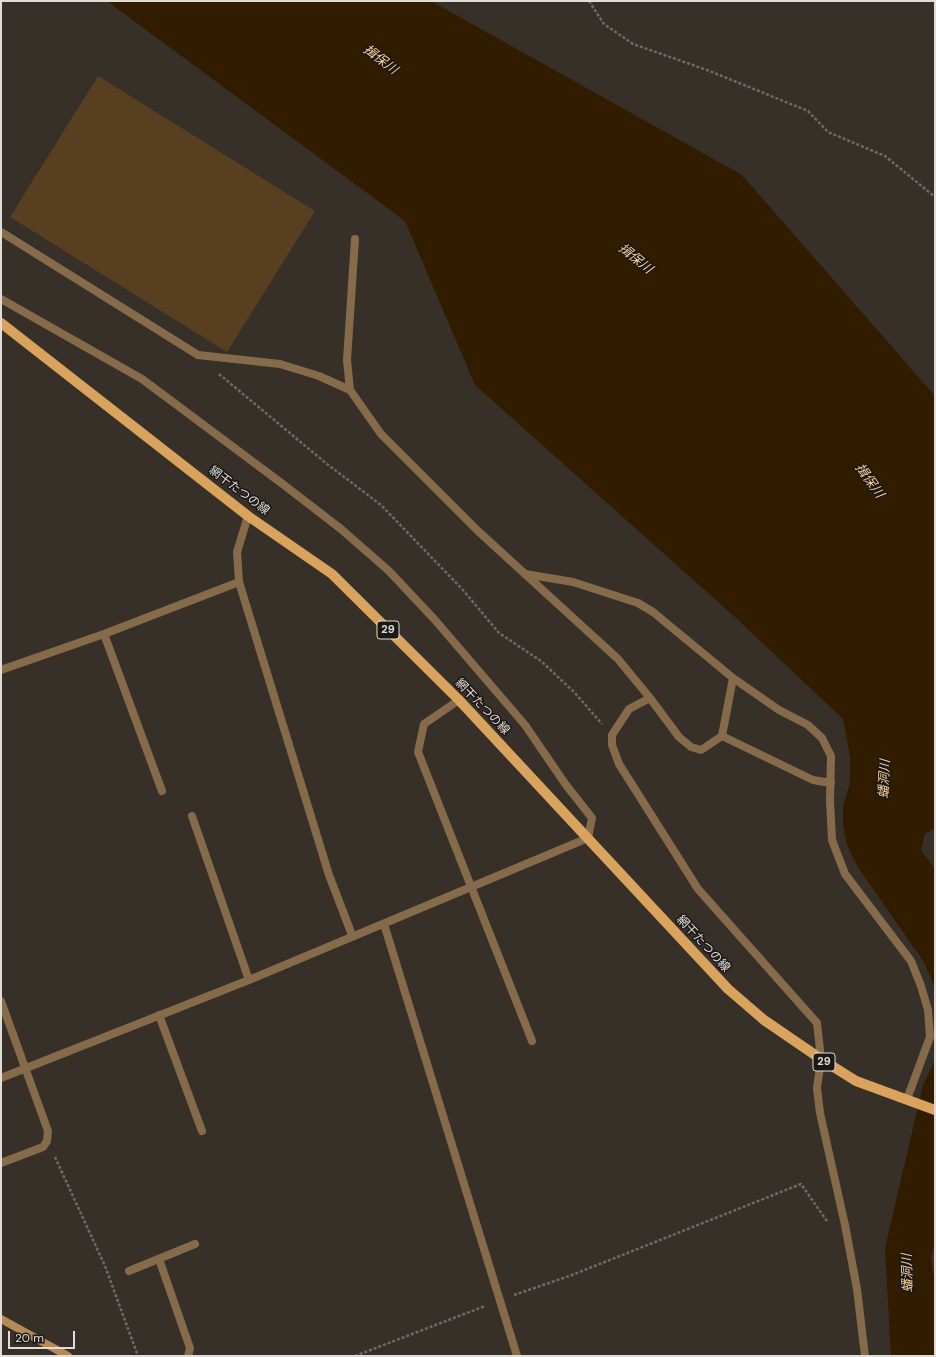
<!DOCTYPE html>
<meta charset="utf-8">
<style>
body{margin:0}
#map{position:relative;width:936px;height:1357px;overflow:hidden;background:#363029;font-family:"DM Sans",sans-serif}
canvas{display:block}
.frame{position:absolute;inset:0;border:2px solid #e0ddd8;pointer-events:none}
.scale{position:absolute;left:8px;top:1331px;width:67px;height:18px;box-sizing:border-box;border:2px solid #e0ddd8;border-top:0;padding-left:5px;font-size:12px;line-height:14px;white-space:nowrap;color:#e0ddd8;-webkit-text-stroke:3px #1b1815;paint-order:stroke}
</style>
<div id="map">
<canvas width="936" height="1357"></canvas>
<div class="frame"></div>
<div class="scale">20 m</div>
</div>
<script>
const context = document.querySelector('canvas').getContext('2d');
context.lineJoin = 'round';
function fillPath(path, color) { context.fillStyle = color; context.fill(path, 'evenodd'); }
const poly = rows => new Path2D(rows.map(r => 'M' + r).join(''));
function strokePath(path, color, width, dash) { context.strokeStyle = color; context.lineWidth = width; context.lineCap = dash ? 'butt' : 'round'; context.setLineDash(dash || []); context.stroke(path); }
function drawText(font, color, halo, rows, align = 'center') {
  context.font = font + ' "DM Sans","Noto Sans JP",sans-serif'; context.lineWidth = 3; context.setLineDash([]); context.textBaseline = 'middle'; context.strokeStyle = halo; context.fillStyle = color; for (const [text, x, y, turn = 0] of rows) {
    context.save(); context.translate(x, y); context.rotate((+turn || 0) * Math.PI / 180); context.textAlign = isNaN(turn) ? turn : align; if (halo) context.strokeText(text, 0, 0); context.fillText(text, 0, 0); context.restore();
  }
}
fillPath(poly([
 [98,76,315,211,227,352,10,217]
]), '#573f20');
fillPath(poly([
 [107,1,431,1,742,175,935,396,935,828,925,834,921,850,935,869,935,988,924,962,857,866,847,845,843,826,843,806,850,783,850,756,843,719,735,617,475,385,405,221],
 [935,1060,935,1244,931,1257,935,1287,935,1356,891,1356,885,1248,923,1085]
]), '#311c00');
strokePath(poly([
 [589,1,604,24,633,44,707,70,808,111,828,132,885,156,935,197],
 [219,374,327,464,381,505,463,590,499,633,541,661,575,693,602,724],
 [55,1157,105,1266,138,1356],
 [514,1295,572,1275,801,1184,827,1221],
 [355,1356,485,1306]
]), '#6f6a64', 2.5, [3, 2]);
strokePath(poly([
 [1,232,198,355,280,364,319,376,350,390],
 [355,239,347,360,350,390,381,434,478,531,618,659,650,698,679,737,691,747,701,750,722,736,813,780,831,783],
 [1,299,142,379,284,485,341,529,389,571,435,620,525,725,566,785,592,818,588,838],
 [525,574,573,582,638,603,653,612,733,678,779,710,808,725,822,738,831,756,830,800,832,840,845,874,911,961,921,986,928,1010,930,1037,907,1099],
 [650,698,629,709,612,735,612,745,619,764,698,889,817,1023,821,1059],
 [722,736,733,678]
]), '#856b4a', 8);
strokePath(poly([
 [248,516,237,552,239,582,329,875,352,935],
 [104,634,162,791],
 [1,670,104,634,239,582],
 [459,700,424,724,418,752,532,1041],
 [192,816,249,980],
 [384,924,517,1356],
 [1,1001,48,1131,47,1141,43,1147,1,1163],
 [159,1015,202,1131],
 [821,1059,817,1088,820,1113,845,1225,857,1289,865,1356],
 [1,1078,249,980,588,838],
 [159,1259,190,1348,188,1356],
 [129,1271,195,1244]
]), '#856b4a', 8);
strokePath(poly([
 [1,1319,68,1356]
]), '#b58a56', 8);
strokePath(poly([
 [1,323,248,516,332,574,459,700,728,989,764,1020,821,1059,856,1081,935,1110]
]), '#d9a25d', 10);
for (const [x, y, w] of [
 [388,630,22],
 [824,1062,22]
]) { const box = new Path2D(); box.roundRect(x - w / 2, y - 9, w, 18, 3); context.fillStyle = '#1b1815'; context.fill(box); strokePath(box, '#e0ddd8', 1); }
drawText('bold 11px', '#e0ddd8', null, [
 ["29",388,630],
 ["29",824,1062]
]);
drawText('12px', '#e0ddd8', '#1b1815', [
 ["網干たつの線",239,491,37],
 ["網干たつの線",482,707,46],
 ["網干たつの線",703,944,47]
]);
drawText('italic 13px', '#f9d0a0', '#1b1815', [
 ["揖保川",380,60,37],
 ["揖保川",635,259,39],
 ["揖保川",869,481,54],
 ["蟠洞川",885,779,-87],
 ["蟠洞川",908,1273,-92]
]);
</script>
